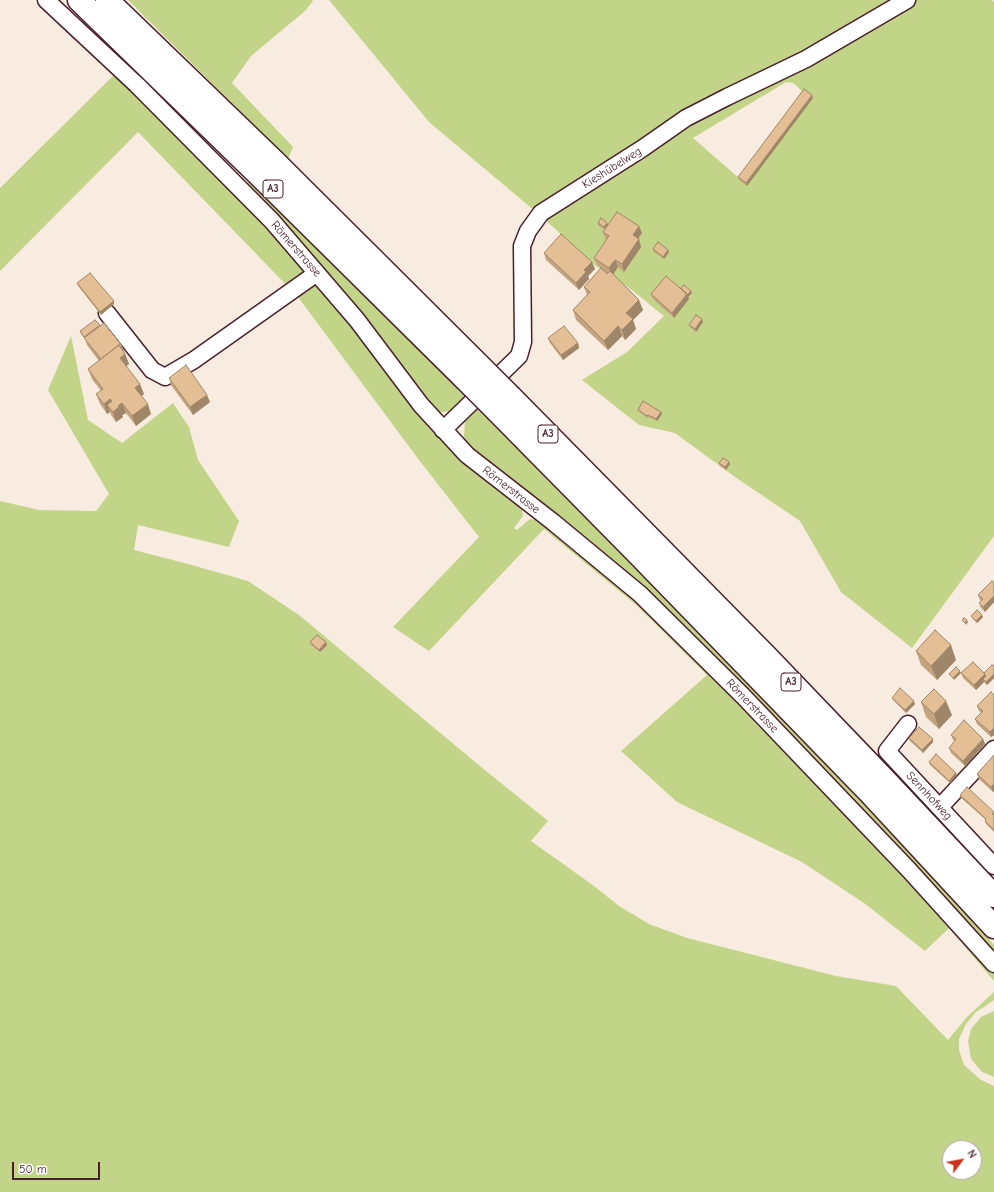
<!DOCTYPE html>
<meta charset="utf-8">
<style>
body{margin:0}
#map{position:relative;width:994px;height:1192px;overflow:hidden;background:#f7ecdf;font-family:"Comic Neue",sans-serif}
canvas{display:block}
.north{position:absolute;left:942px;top:1140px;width:40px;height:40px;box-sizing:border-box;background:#fff;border:1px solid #b7a5aa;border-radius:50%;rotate:58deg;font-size:11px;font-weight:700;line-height:16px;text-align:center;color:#4a1f2b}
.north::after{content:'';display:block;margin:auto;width:14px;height:18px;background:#c8321e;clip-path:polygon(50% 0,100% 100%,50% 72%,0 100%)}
.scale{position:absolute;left:12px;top:1162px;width:88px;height:18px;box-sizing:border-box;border:2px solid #4a1f2b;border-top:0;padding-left:5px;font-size:12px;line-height:14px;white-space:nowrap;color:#4a1f2b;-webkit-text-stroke:3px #fff;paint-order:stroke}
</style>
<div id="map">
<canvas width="994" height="1192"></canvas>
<div class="north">N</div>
<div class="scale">50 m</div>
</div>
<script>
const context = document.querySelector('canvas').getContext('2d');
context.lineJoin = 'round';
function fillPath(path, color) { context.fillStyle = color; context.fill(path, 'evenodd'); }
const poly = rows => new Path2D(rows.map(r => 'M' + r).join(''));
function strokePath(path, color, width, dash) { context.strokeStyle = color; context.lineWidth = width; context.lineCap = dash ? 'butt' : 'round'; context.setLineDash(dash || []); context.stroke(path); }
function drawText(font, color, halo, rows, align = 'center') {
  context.font = font + ' "Comic Neue",sans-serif'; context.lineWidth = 4; context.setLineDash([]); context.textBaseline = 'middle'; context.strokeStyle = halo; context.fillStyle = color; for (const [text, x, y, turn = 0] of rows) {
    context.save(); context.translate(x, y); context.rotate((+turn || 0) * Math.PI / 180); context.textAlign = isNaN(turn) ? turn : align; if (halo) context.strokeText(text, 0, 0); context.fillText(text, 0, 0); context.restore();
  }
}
fillPath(poly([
 [128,0,312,0,313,1,305,11,251,56,232,83,293,147,288,159],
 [329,0,992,0,994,2,994,536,912,648,841,592,800,521,735,477,675,433,639,425,582,380,627,352,664,316,633,291,615,278,597,267,542,217,429,122],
 [786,82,793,83,802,91,739,178,693,138],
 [114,75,229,187,304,267,304,275,311,284,321,287,416,410,517,501,522,510,523,516,514,528,517,530,530,519,543,521,638,600,755,719,754,722,761,729,766,730,953,926,994,974,994,981,949,928,925,951,864,903,802,862,677,802,621,751,707,675,635,604,544,529,429,651,393,627,479,537,419,460,298,297,138,132,0,271,0,188],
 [249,182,469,399,455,411,438,412,424,403,243,185],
 [71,336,88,420,122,443,173,403,189,427,198,460,239,521,229,547,138,525,134,550,188,564,248,581,299,615,475,762,548,821,531,841,594,886,619,906,649,924,687,938,836,976,896,986,948,1040,967,1017,994,992,994,1000,976,1012,966,1024,959,1039,959,1050,964,1065,981,1080,994,1086,994,1192,0,1192,0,501,39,510,96,511,109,494,48,390],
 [950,1148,974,1148,974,1172,950,1172],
 [475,406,752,686,917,860,994,945,994,954,746,691,474,454,464,437,465,419],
 [994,1011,994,1077,982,1072,971,1059,968,1041,971,1029,981,1017]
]), '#c2d488');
const minor = poly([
 [46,0,137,85,272,221,357,320,421,405,467,455,553,522,640,594,743,696,909,870,994,964],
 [107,313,152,370,165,377,194,360,317,273],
 [443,430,519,356,523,342,522,246,528,231,541,213,643,148,686,118,727,97,806,59,907,0],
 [908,724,887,751,994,866],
 [940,807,994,749]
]);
const highway = poly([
 [79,0,259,175,465,379],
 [107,0,275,162,479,365],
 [511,397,768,658,886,781,994,896],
 [497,411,638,554,869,792,994,927]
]);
strokePath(minor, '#4a1f2b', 19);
strokePath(highway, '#4a1f2b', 25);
strokePath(minor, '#fff', 16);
strokePath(highway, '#fff', 22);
const highwayBridge = poly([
 [479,365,511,397],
 [465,379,497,411]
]);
strokePath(highwayBridge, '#4a1f2b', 25, []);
strokePath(highwayBridge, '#fff', 22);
fillPath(poly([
 [813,98,747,186,739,180,738,177],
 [598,223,607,223,608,225,605,230,598,225],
 [603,232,642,233,638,239,641,247,624,272,618,267,613,274,643,310,633,320,636,329,625,340,622,336,608,350,576,320,573,310,587,295,584,287,601,268,597,265,594,258,606,240],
 [653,249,669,252,664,259,654,252],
 [544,253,592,262,595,269,588,276,589,279,579,290,546,260],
 [77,283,114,304,101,315,78,286],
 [681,288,692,293,688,297,689,299,674,318,653,299,651,294],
 [703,322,696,332,690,327,689,325],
 [100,325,122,346,129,364,126,366,144,394,141,396,151,414,136,426,126,413,122,415,123,417,116,422,111,415,110,412,107,414,100,404,96,394,101,391,92,379,88,369,99,361,87,345,85,339,81,334,80,331],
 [548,338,578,343,579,348,563,360,550,343],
 [169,378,210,402,193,415,171,385],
 [638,410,661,412,662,414,657,421,649,417,648,418,639,412],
 [729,462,730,464,726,470,720,466,719,463],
 [994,583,994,602,985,612,981,608,979,603,981,601,980,600,978,595],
 [971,616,983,617,977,623,972,618],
 [310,642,327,645,320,652,311,645],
 [916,651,956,660,937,680,921,665],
 [994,666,994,678,987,685,984,682,976,690,963,678,961,673,984,673],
 [994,695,994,735,991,737,977,724,975,719,981,713,979,711,977,706],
 [892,698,915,704,906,713,893,700],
 [921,702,952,715,939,729,926,717],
 [951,735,983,739,985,744,965,766,951,753,949,748,955,741,953,740],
 [909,738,933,742,923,753,910,741],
 [994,755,994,791,993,792,979,779,977,774],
 [929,762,957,775,950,783,930,765],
 [960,795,994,812,994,832,986,824,985,821,986,820,960,797]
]), '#c4a480');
fillPath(poly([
 [812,95,813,98,747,186,746,183],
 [607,223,608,225,605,230,604,227],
 [639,226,642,233,635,243,633,235],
 [639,239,641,247,624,272,622,264],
 [668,250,669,252,664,259,663,257],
 [615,260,618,267,612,276,609,268],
 [592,262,595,269,588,276,589,279,579,290,576,283,584,270],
 [691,291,692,293,688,297,689,299,674,318,672,313,687,294],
 [639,300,643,310,633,320,636,329,625,340,622,330,626,313],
 [114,301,114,304,101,315,100,312],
 [702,319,703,322,696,332,695,329],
 [618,326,622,336,608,350,604,341],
 [578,343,579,348,563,360,561,355],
 [125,354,129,364,124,368,120,358],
 [140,384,144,394,139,398,135,388],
 [207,395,210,402,193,415,190,407],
 [110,399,114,409,107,405,110,412,107,414,104,404],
 [122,403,126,413,122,415,123,417,116,422,113,412,118,406],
 [148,404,151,414,136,426,132,416],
 [661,412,662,414,657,421,656,419],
 [729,462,730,464,726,470,725,467],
 [994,596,994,602,985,612,983,607],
 [982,615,983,617,977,623,976,621],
 [967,620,968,622,966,625,965,623],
 [326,642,327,645,320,652,319,650],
 [951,645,956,660,937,680,931,666],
 [960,671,961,673,954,680,953,678],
 [985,674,987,679,983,679,984,682,976,690,974,685],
 [994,674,994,678,987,685,986,682],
 [914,701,915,704,906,713,905,710],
 [946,701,952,715,939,729,934,714],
 [994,728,994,735,991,737,990,732],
 [933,739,933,742,923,753,922,750],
 [983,739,985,744,965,766,963,761],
 [956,773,957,775,950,783,949,781],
 [994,784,994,791,993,792,991,787]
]), '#a08668');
const building = poly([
 [804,89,812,95,746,183,738,177,804,89],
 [617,212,639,226,633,235,639,239,622,264,615,260,609,268,594,258,609,236,603,232,617,212],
 [601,218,607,223,604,227,598,223,601,218],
 [561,234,592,262,584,270,586,272,576,283,544,253,561,234],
 [658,242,668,250,663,257,653,249,658,242],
 [601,268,607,274,610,271,639,300,626,313,633,319,622,330,618,326,604,341,573,310,590,292,584,287,601,268],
 [90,273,114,301,100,312,77,283,90,273],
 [666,276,687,294,672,313,651,294,666,276],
 [684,285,691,291,687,295,681,288,684,285],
 [696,315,702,319,695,329,689,325,696,315],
 [95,320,100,325,84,337,80,331,95,320],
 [104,323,122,346,120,347,119,345,101,359,84,338,104,323],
 [564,326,578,343,561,355,548,338,564,326],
 [119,345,125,354,120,358,140,384,135,388,148,404,132,416,122,403,118,406,119,407,113,412,107,405,112,401,110,399,104,404,96,394,103,389,88,369,119,345],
 [186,365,207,395,190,407,169,378,186,365],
 [643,401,661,412,656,419,648,415,647,416,638,410,643,401],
 [723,458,729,462,725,467,719,463,723,458],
 [992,581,994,583,994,596,983,607,979,603,983,599,978,595,992,581],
 [977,610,982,615,976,621,971,616,977,610],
 [964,618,967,620,965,623,962,620,964,618],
 [935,630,951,645,931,666,916,651,935,630],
 [317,635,326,642,319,650,310,642,317,635],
 [973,662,985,674,974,685,961,673,973,662],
 [992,665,994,666,994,674,986,682,983,679,986,676,984,673,992,665],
 [956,667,960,671,953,678,949,674,956,667],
 [900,688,914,701,905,710,892,698,900,688],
 [934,689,946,701,934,714,921,702,934,689],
 [991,692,994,695,994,728,990,732,975,719,983,711,977,706,991,692],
 [964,720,983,739,963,761,949,748,956,739,951,735,964,720],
 [919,727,933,739,922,750,909,738,919,727],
 [936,754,956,773,949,781,929,762,936,754],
 [994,755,994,784,991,787,977,774,994,755],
 [967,787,994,812,992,814,994,815,994,830,985,821,986,819,960,795,967,787]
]);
fillPath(building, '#e4bf95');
strokePath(building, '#a08668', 1);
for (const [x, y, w] of [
 [273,189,20],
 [548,434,20],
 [791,682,20]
]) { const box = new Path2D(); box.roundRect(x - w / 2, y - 9, w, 18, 3); context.fillStyle = '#fff'; context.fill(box); strokePath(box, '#4a1f2b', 1); }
drawText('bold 11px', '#4a1f2b', null, [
 ["A3",273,189],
 ["A3",548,434],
 ["A3",791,682]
]);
drawText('12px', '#4a1f2b', '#fff', [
 ["Kieshübelweg",612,168,-32],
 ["Römerstrasse",296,249,49],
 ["Römerstrasse",511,490,38],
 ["Römerstrasse",752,706,46],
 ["Sennhofweg",929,796,47]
]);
</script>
